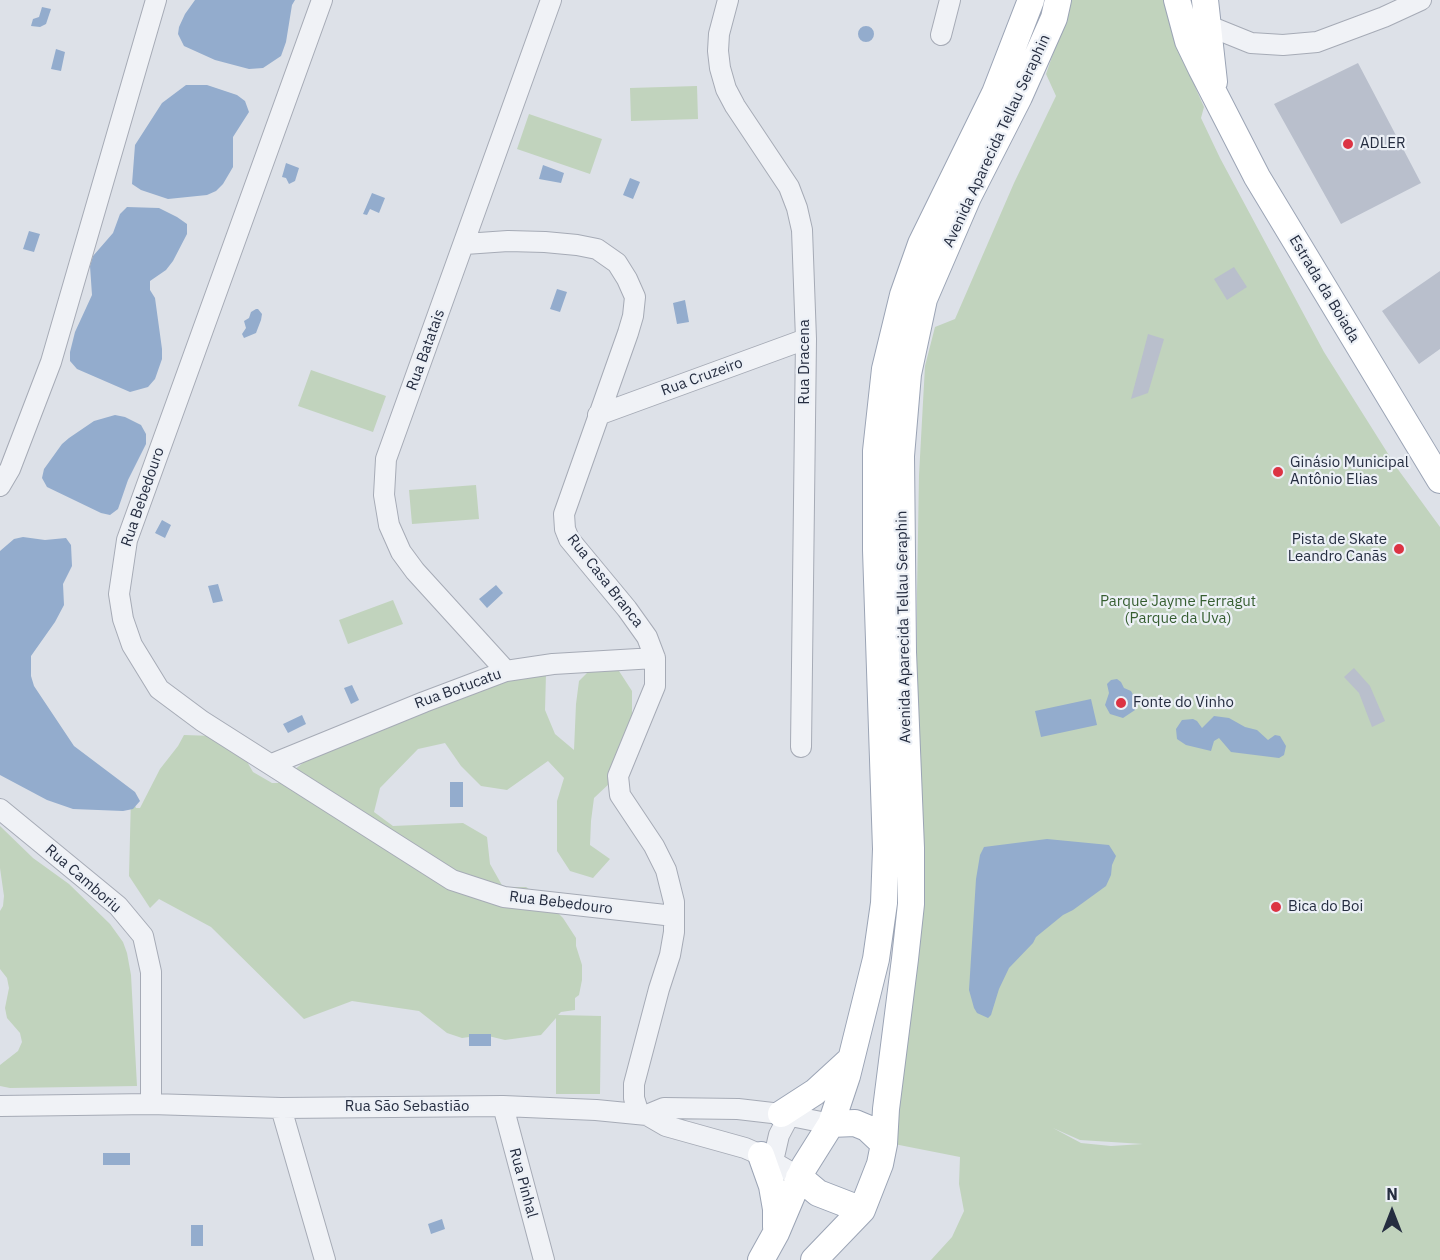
<!DOCTYPE html>
<meta charset="utf-8">
<style>
body{margin:0}
#map{position:relative;width:1440px;height:1260px;overflow:hidden;background:#dde1e8;font-family:"IBM Plex Sans",sans-serif}
canvas{display:block}
.north{position:absolute;left:1362px;top:1182px;width:60px;height:60px;-webkit-text-stroke:4px #ecf0f6;paint-order:stroke;rotate:0deg;font-size:16px;font-weight:700;line-height:24px;text-align:center;color:#252d40}
.north::after{content:'';display:block;margin:auto;width:21px;height:27px;background:#252d40;clip-path:polygon(50% 0,100% 100%,50% 72%,0 100%)}
</style>
<div id="map">
<canvas width="1440" height="1260"></canvas>
<div class="north">N</div>
</div>
<script>
const context = document.querySelector('canvas').getContext('2d');
context.lineJoin = 'round';
function fillPath(path, color) { context.fillStyle = color; context.fill(path, 'evenodd'); }
const poly = rows => new Path2D(rows.map(r => 'M' + r).join(''));
function strokePath(path, color, width, dash) { context.strokeStyle = color; context.lineWidth = width; context.lineCap = dash ? 'butt' : 'round'; context.setLineDash(dash || []); context.stroke(path); }
function drawText(font, color, halo, rows, align = 'center') {
  context.font = font + ' "IBM Plex Sans",sans-serif'; context.lineWidth = 4.5; context.setLineDash([]); context.textBaseline = 'middle'; context.strokeStyle = halo; context.fillStyle = color; for (const [text, x, y, turn = 0] of rows) {
    context.save(); context.translate(x, y); context.rotate((+turn || 0) * Math.PI / 180); context.textAlign = isNaN(turn) ? turn : align; if (halo) context.strokeText(text, 0, 0); context.fillText(text, 0, 0); context.restore();
  }
}
fillPath(poly([
 [1069,0,1165,0,1196,89,1204,107,1201,118,1220,158,1324,352,1397,468,1440,527,1440,1260,931,1260,952,1237,964,1211,959,1184,960,1157,889,1143,917,730,917,592,919,475,925,366,935,327,955,319,1014,183,1056,96,1046,74,1062,28],
 [1053,1128,1080,1140,1143,1144,1111,1146,1081,1143],
 [697,86,698,119,631,121,630,88],
 [529,114,602,139,590,174,517,149],
 [311,370,386,396,373,432,298,406],
 [476,485,479,519,412,524,409,490],
 [393,600,403,624,348,644,339,620],
 [596,664,619,671,632,691,632,738,611,782,594,798,591,821,590,845,610,859,593,878,570,871,557,851,557,801,564,778,548,761,507,790,481,786,461,766,445,743,418,749,380,788,374,812,393,826,463,823,487,837,490,864,503,887,526,887,546,901,563,918,576,938,576,946,582,965,582,980,579,995,575,998,575,1010,561,1012,558,1015,601,1016,600,1094,556,1094,556,1018,541,1035,505,1040,484,1035,462,1038,447,1033,419,1011,352,1001,304,1019,211,927,159,899,150,908,129,876,131,797,136,808,140,808,160,769,178,746,184,735,214,736,246,760,253,772,272,783,278,783,314,754,507,679,546,674,545,710,555,734,574,750,576,704,579,681],
 [0,826,33,858,69,884,110,924,123,942,127,953,131,975,137,1086,10,1088,0,1086,0,1065,18,1051,22,1042,20,1033,7,1018,5,1008,9,988,7,978,0,969,0,911,3,906,4,896,0,868]
]), '#c1d3bd');
fillPath(poly([
 [195,0,295,0,292,5,286,42,281,56,263,68,249,69,215,60,184,46,178,34,179,27,185,14],
 [42,7,51,9,46,24,40,27,31,26,33,19,39,17],
 '858 34a8 8 0 1 1 16 0a8 8 0 1 1-16 0Z',
 [56,49,65,52,61,71,51,69],
 [186,85,207,85,237,95,245,101,249,112,233,137,233,167,223,184,216,191,207,195,168,199,141,190,132,184,135,145,162,103],
 [286,163,299,168,295,181,289,184,286,178,282,177],
 [543,165,564,173,561,183,539,179],
 [630,178,640,182,633,199,623,195],
 [372,193,385,198,379,213,370,209,367,215,363,214],
 [127,207,159,208,177,217,187,224,187,234,173,261,166,270,150,281,150,290,155,298,162,349,162,359,155,379,148,387,130,392,77,369,70,361,70,352,75,332,92,295,90,266,93,256,113,233,120,214],
 [29,231,40,234,34,252,23,249],
 [557,289,567,292,560,312,550,309],
 [685,300,689,322,677,324,673,303],
 [256,309,258,309,262,314,261,320,256,333,244,338,242,334,246,328,244,321,249,318,251,312],
 [115,415,125,417,141,425,146,434,146,444,128,480,118,509,110,515,101,513,47,487,42,478,44,469,62,444,69,438,94,421],
 [162,520,171,525,165,538,155,533],
 [23,537,45,540,66,538,71,545,72,566,63,584,64,605,55,622,31,656,31,676,34,686,74,746,135,792,140,801,133,809,123,811,73,809,47,800,0,775,0,551,14,539],
 [218,584,223,601,213,603,208,586],
 [496,585,503,593,487,608,479,599],
 [1117,679,1121,682,1124,688,1131,691,1136,700,1135,710,1123,718,1110,714,1105,705,1109,693,1107,684,1111,680],
 [352,685,359,700,351,704,344,688],
 [1091,699,1097,725,1041,737,1035,711],
 [302,715,306,724,288,733,283,724],
 [1214,716,1229,718,1245,727,1257,730,1268,740,1275,735,1280,736,1286,746,1284,755,1279,758,1231,752,1219,738,1214,741,1211,751,1186,745,1177,739,1176,729,1182,720,1193,719,1197,721,1202,728],
 [450,782,463,782,463,807,450,807],
 [1047,839,1109,845,1116,856,1112,865,1111,875,1106,886,1073,910,1063,915,1036,937,1033,943,1009,968,999,989,991,1015,988,1018,977,1013,974,1008,969,990,976,879,980,855,984,847],
 [469,1034,491,1034,491,1046,469,1046],
 [103,1153,130,1153,130,1165,103,1165],
 [442,1219,445,1229,431,1234,428,1224],
 [191,1225,203,1225,203,1246,191,1246]
]), '#93accd');
fillPath(poly([
 [1358,63,1421,183,1341,224,1274,104],
 [1234,267,1247,287,1227,300,1214,279],
 [1440,271,1440,349,1419,364,1382,311],
 [1148,334,1164,339,1148,393,1131,399],
 [1354,668,1370,686,1385,721,1372,727,1359,693,1344,677]
]), '#b9bfcc');
const minor = poly([
 [322,0,127,540,119,594,123,619,132,645,159,689,202,721,452,880,504,897,674,916],
 [728,0,719,34,718,51,720,68,726,89,735,106,789,187,797,208,802,230,806,339,801,747],
 [1197,19,1209,26,1251,43,1283,45,1317,42,1384,17,1421,0],
 [941,35,950,0],
 [465,244,508,241,545,242,577,245,597,249,617,263,627,279,635,297,633,316,628,333,564,514,565,529,569,539,627,609,647,637,655,658,655,686,618,776,620,795,654,846,666,870,674,902,674,932,670,955,659,989,634,1084,634,1098,639,1114],
 [598,415,806,339],
 [0,486,10,469,51,362,156,0],
 [506,671,415,571,401,552,389,525,384,495,386,459,551,0],
 [272,764,424,702,506,671,553,664,655,658],
 [0,809,118,906,143,936,151,972,151,1104],
 [0,1106,151,1104,281,1108,503,1106,596,1110,647,1115,666,1126,745,1148,761,1155,799,1177],
 [503,1106,544,1260],
 [281,1108,325,1260],
 [647,1115,664,1108,738,1109,781,1114,831,1124],
 [773,1161,779,1135,789,1116]
]);
const major = poly([
 [1177,0,1188,41,1201,68,1257,177,1440,480],
 [1205,0,1214,82],
 [781,1114,815,1092,851,1059],
 [831,1124,855,1123,867,1128,884,1144],
 [761,1155,772,1186,776,1209,776,1227],
 [799,1177,818,1193,862,1210],
 [761,1260,776,1233,804,1167,831,1124,847,1076,876,959,884,903,886,849,876,550,876,451,885,369,903,295,921,244,995,93,1031,0],
 [814,1260,862,1210,880,1164,884,1144,886,1109,905,959,911,904,911,848,903,652,901,456,908,374,924,299,968,197,1019,97,1054,18,1058,0]
]);
strokePath(minor, '#a6abb6', 22);
strokePath(major, '#9ba4b5', 28);
strokePath(minor, '#f0f2f6', 20);
strokePath(major, '#fff', 26);
for (const [x, y, r, color] of [
 [1348,144,6,"#dc3343"],
 [1278,472,6,"#dc3343"],
 [1399,549,6,"#dc3343"],
 [1121,703,6,"#dc3343"],
 [1276,907,6,"#dc3343"]
]) { const dot = new Path2D(); dot.arc(x, y, r, 0, 2 * Math.PI); context.fillStyle = color; context.fill(dot); strokePath(dot, '#ecf0f6', 2); }
drawText('15px', '#252d40', '#ecf0f6', [
 ["Avenida Aparecida Tellau Seraphin",997,141,-65],
 ["Estrada da Boiada",1324,289,59],
 ["Rua Batatais",426,350,-70],
 ["Rua Dracena",805,362,-90],
 ["Rua Cruzeiro",702,377,-20],
 ["Rua Bebedouro",143,497,-71],
 ["Rua Casa Branca",605,581,52],
 ["Avenida Aparecida Tellau Seraphin",904,627,-91],
 ["Rua Botucatu",458,689,-20],
 ["Rua Camboriu",83,879,41],
 ["Rua Bebedouro",561,903,7],
 ["Rua São Sebastião",407,1107],
 ["Rua Pinhal",523,1183,75]
]);
drawText('15px', '#252d40', '#ecf0f6', [
 ["ADLER",1360,144],
 ["Ginásio Municipal",1290,463],
 ["Antônio Elias",1290,480],
 ["Pista de Skate",1387,540,"right"],
 ["Leandro Canãs",1387,557,"right"],
 ["Fonte do Vinho",1133,703],
 ["Bica do Boi",1288,907]
], 'left');
drawText('15px', '#365e31', '#ecf0f6', [
 ["Parque Jayme Ferragut",1178,602],
 ["(Parque da Uva)",1178,619]
]);
</script>
